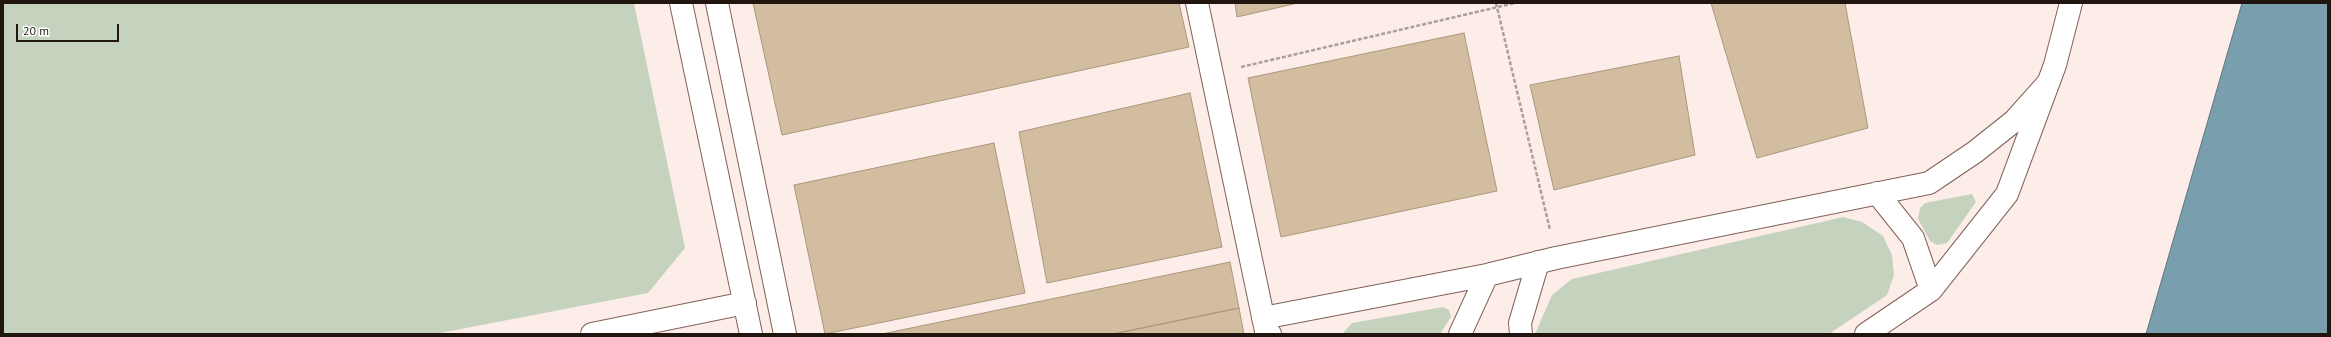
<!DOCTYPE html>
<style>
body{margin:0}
#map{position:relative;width:2331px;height:337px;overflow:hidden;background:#fcede8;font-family:"PT Sans",sans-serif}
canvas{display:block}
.frame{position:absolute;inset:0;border:4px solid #211510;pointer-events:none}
.scale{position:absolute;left:16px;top:24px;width:103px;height:18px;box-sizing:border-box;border:2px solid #211510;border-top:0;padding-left:5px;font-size:12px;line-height:14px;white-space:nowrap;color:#211510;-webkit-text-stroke:3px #fff;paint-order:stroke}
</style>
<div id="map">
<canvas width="2331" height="337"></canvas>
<div class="frame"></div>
<div class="scale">20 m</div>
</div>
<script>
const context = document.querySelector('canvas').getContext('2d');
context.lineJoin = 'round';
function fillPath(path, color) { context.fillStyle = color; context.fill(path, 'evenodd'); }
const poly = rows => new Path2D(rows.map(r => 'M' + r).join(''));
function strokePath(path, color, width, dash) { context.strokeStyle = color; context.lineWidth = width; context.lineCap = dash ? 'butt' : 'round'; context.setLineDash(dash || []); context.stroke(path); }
fillPath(poly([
 [3,3,634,3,685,248,648,293,435,334,3,334],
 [1972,194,1976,202,1947,243,1937,245,1930,241,1918,219,1920,208,1925,203],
 [1843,217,1862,222,1883,236,1892,255,1894,275,1887,295,1829,334,1535,334,1552,295,1572,279],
 [1443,307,1449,310,1451,317,1440,334,1342,334,1352,323]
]), '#c5d3be');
const water = poly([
 [2242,3,2328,3,2328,334,2146,334,2242,3]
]);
fillPath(water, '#799fae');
strokePath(water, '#5f767f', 1);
const building = poly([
 [753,3,1179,3,1189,47,782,135,753,3],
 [1235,3,1298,3,1237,17,1235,3],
 [1711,3,1845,3,1868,128,1757,158,1711,3],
 [1464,33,1497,191,1281,237,1248,78,1464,33],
 [1679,56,1695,155,1554,190,1530,85,1679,56],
 [1190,93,1222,247,1047,283,1019,132,1190,93],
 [994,143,1025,293,825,334,794,185,994,143],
 [1230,262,1239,308,1113,334,882,334,1230,262],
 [1239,308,1244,334,1113,334,1239,308]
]);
fillPath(building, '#d3bda1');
strokePath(building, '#ab977c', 1);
const minor = poly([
 [681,3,751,334],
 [717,3,785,334],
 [1197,3,1266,331,1270,334],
 [1877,193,1913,238,1931,290],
 [1263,318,1487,275,1556,258,1929,183,1975,152,2014,121,2048,83],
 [592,334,745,303],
 [1460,334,1487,275],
 [1521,334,1520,323,1538,262],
 [1866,334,1931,290,2007,194,2055,65,2071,3]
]);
strokePath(minor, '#826257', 24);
strokePath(poly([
 [1496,3,1550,230],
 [1241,67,1515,3]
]), '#ac9e99', 2.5, [4, 2]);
strokePath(minor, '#fff', 22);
</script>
